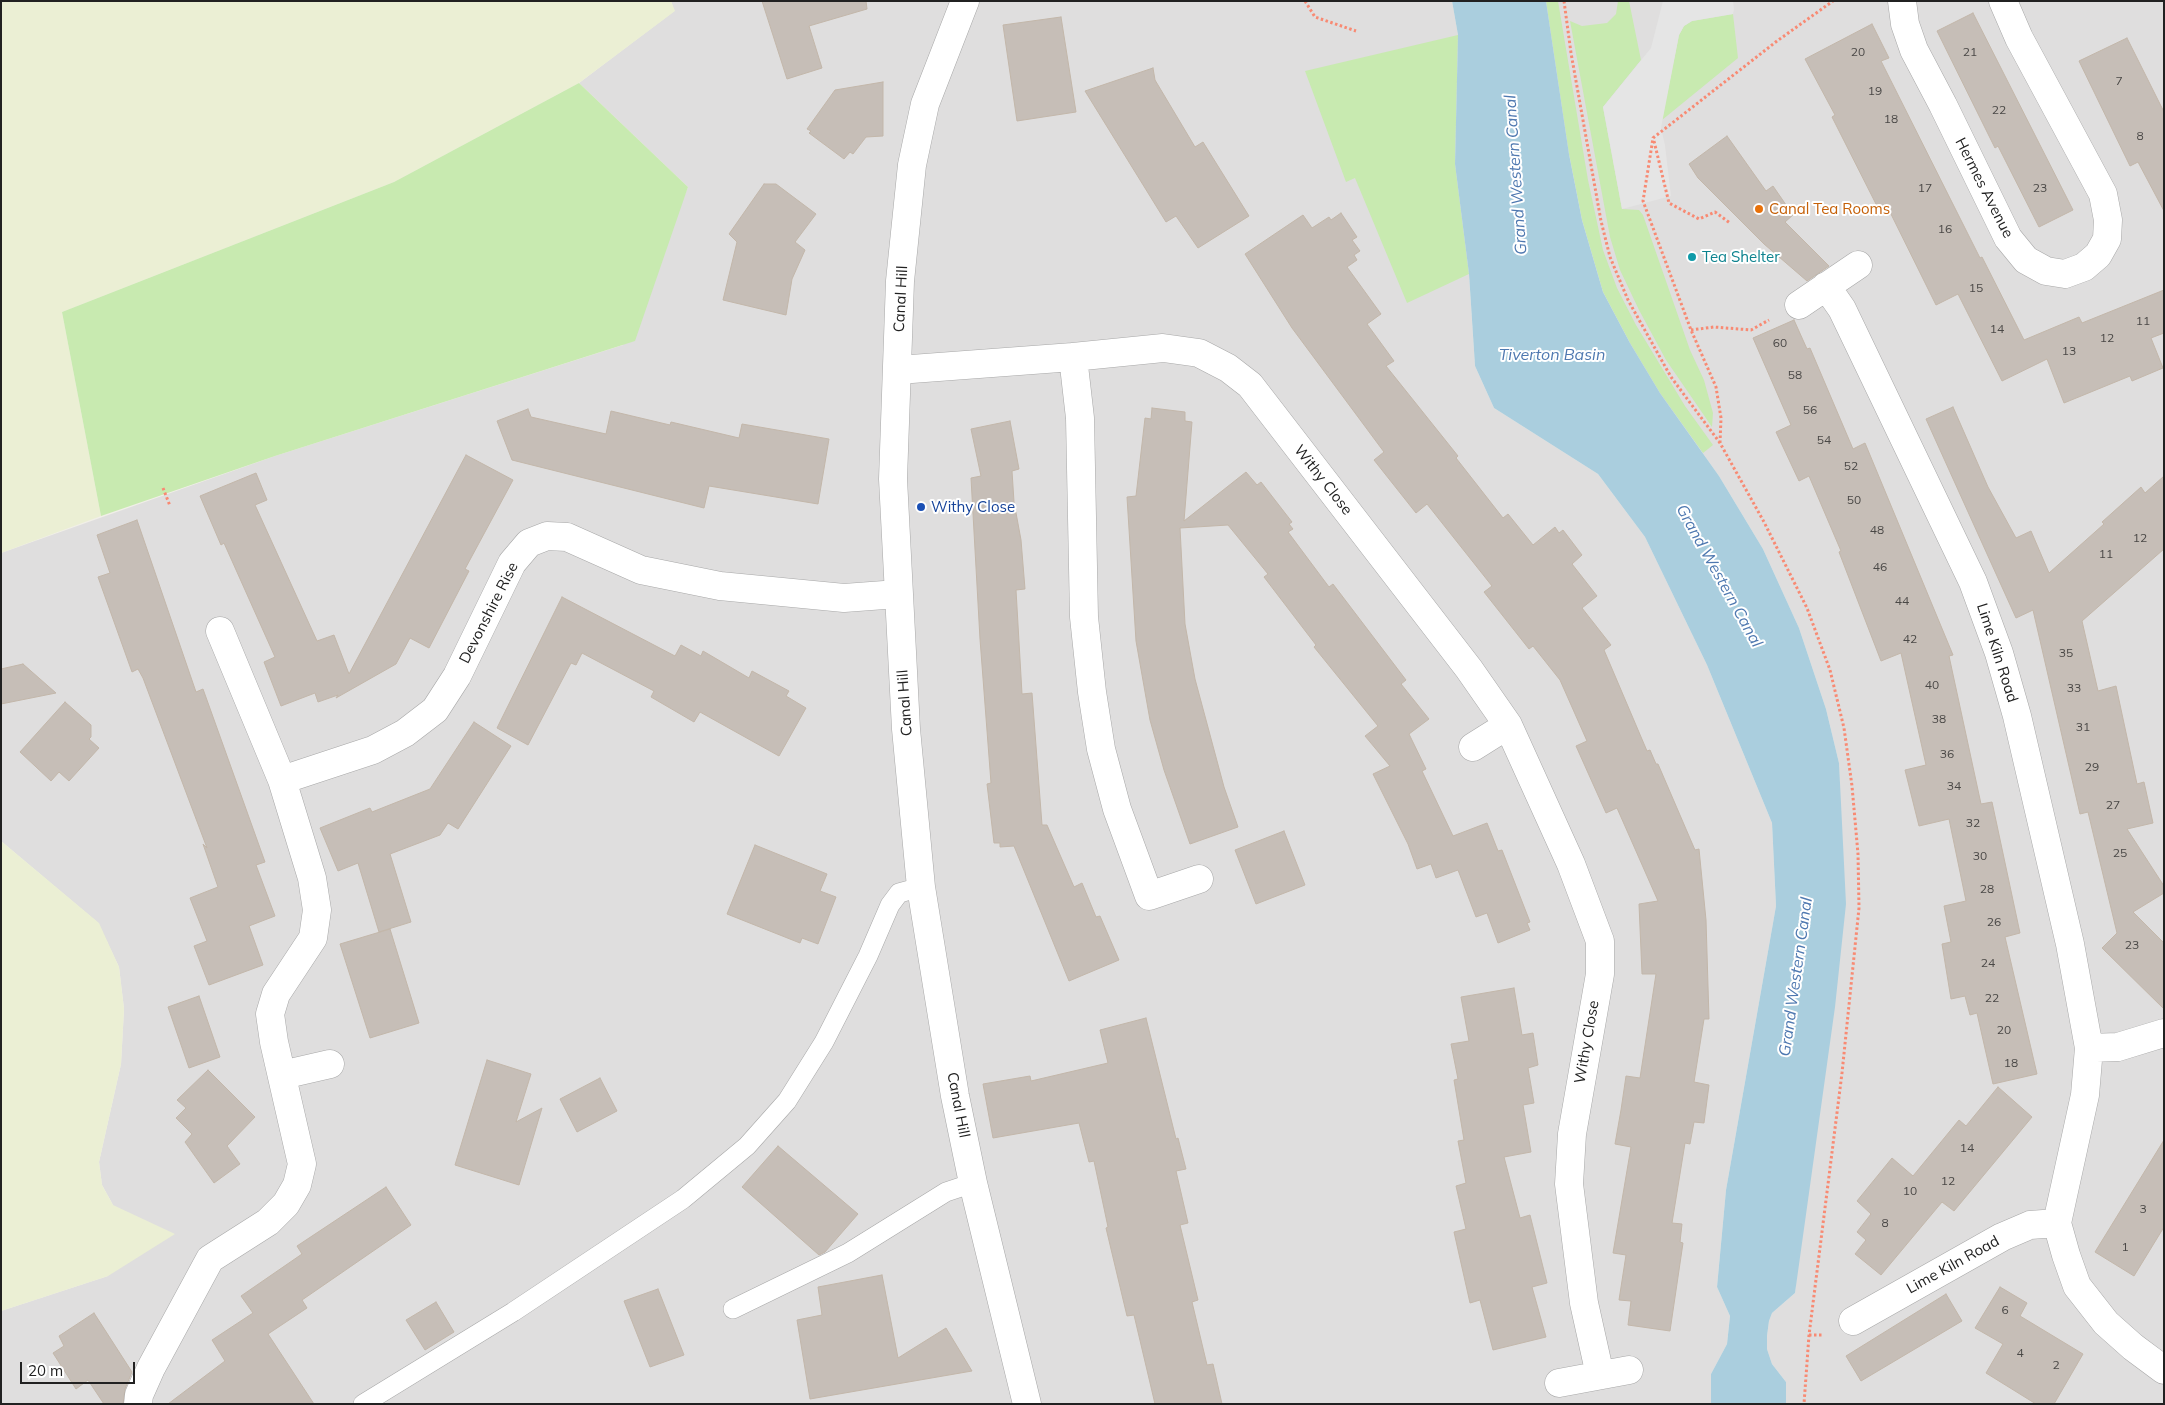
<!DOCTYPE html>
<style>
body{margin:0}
#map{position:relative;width:2165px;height:1405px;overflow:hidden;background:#f1efe8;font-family:Mulish,sans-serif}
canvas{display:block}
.frame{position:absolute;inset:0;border:2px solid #212121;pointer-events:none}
.scale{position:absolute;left:20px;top:1362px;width:115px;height:22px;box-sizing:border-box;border:2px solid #212121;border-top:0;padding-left:6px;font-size:15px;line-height:18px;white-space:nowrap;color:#212121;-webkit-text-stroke:4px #fff;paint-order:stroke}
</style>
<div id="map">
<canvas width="2165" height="1405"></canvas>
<div class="frame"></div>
<div class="scale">20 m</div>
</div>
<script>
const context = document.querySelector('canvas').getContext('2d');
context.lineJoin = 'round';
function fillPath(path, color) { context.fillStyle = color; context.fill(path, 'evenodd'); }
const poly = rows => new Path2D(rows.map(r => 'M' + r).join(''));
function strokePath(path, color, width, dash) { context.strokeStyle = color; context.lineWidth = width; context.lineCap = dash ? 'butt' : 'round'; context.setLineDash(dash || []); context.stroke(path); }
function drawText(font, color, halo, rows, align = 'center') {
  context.font = font + ' Mulish,sans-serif'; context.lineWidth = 4; context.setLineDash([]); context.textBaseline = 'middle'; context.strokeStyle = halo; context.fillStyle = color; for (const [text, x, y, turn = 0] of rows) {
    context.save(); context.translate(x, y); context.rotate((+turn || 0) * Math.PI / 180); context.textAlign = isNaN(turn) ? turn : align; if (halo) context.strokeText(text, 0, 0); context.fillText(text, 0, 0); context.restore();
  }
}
fillPath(poly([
 [671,1,1452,1,1458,35,1455,164,1469,274,1475,366,1494,408,1598,474,1645,537,1707,665,1772,823,1776,906,1726,1190,1717,1287,1730,1316,1727,1344,1711,1374,1711,1404,1,1404,1,1311,108,1276,113,1205,102,1185,99,1162,121,1064,124,1009,119,967,98,923,1,841,1,553,275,456,623,345,688,187,579,83,674,11],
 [1546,1,2164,1,2164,1404,1786,1404,1786,1382,1772,1364,1767,1349,1767,1336,1769,1321,1772,1313,1795,1293,1840,817,1839,763,1826,709,1799,628,1763,549,1719,476,1660,393,1630,343,1569,154]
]), '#dfdede');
fillPath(poly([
 [1,1,671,1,675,11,579,83,394,182,62,312,101,516,1,553],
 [1,841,99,923,119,967,124,1009,121,1064,99,1162,102,1185,113,1205,175,1234,108,1276,1,1311]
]), '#ebefd4');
fillPath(poly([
 [1546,1,1558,1,1588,180,1603,250,1617,288,1636,325,1685,406,1713,445,1703,453,1660,393,1630,343,1603,292,1582,220,1569,154],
 [1618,1,1629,1,1641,60,1603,107,1622,209,1639,210,1643,215,1690,350,1704,380,1713,413,1712,427,1666,360,1639,310,1620,270,1610,237,1570,21,1582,26,1607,23,1616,14],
 [1733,14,1738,58,1662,120,1679,35,1684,26,1692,21],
 [1458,35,1455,164,1469,274,1407,303,1355,178,1346,182,1305,71],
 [579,83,688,187,635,341,275,456,101,516,62,312,394,182]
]), '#c8eab0');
fillPath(poly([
 [1663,1,1733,1,1734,9,1733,14,1692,21,1684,26,1679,35,1661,128,1665,145,1671,196,1622,209,1603,107,1651,48]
]), '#e5e5e5');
fillPath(poly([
 [1452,1,1546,1,1569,154,1582,220,1603,292,1630,343,1660,393,1719,476,1763,549,1799,628,1826,709,1839,763,1846,904,1835,1007,1795,1293,1772,1313,1769,1321,1767,1336,1767,1349,1772,1364,1786,1382,1786,1404,1711,1404,1711,1374,1727,1344,1730,1316,1717,1287,1726,1190,1776,906,1772,823,1707,665,1645,537,1598,474,1494,408,1475,366,1469,274,1455,164,1458,35]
]), '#aacede');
const building = poly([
 [762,1,866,1,867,9,809,26,822,68,787,79,762,1],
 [1973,13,2073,210,2039,227,1998,146,1995,148,1937,31,1973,13],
 [1061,17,1076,112,1017,121,1003,25,1061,17],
 [1872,24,1889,58,1881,61,1980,258,1982,257,2024,340,2079,317,2082,323,2164,290,2164,333,2151,338,2163,368,2132,381,2130,376,2064,403,2047,359,2002,381,1958,294,1936,305,1886,204,1878,208,1832,117,1835,115,1805,59,1872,24],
 [2127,38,2164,112,2164,211,2138,162,2130,166,2079,61,2127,38],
 [1153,68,1155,80,1195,147,1203,142,1249,216,1198,248,1176,216,1166,222,1085,91,1153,68],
 [883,82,883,136,866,137,853,154,850,152,844,159,809,133,811,131,807,129,835,90,883,82],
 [1727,136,1766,191,1773,186,1793,215,1785,222,1829,266,1807,281,1764,244,1698,178,1689,164,1727,136],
 [764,184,776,184,816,214,795,242,805,250,792,279,786,315,723,300,737,242,729,234,764,184],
 [1341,213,1357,237,1352,240,1360,251,1354,255,1357,260,1347,267,1381,314,1367,324,1394,361,1386,366,1458,456,1456,458,1503,518,1508,514,1533,545,1555,527,1559,533,1563,530,1582,555,1572,564,1597,596,1582,608,1611,645,1604,650,1647,751,1650,750,1656,764,1658,764,1695,850,1699,849,1706,920,1709,1019,1704,1019,1694,1082,1709,1085,1704,1123,1694,1122,1690,1144,1685,1143,1672,1223,1682,1224,1680,1242,1683,1243,1670,1331,1628,1325,1631,1301,1619,1300,1626,1255,1613,1253,1631,1147,1615,1144,1621,1110,1626,1076,1640,1078,1656,974,1642,974,1639,904,1658,901,1617,808,1606,813,1576,746,1587,741,1560,680,1533,646,1529,649,1484,592,1492,586,1427,504,1416,513,1374,460,1384,452,1292,328,1245,254,1303,215,1312,228,1329,217,1331,220,1341,213],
 [1794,320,1807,349,1810,348,1853,449,1865,443,1953,655,1949,656,1981,804,1992,802,2020,933,2005,937,2037,1074,1993,1084,1977,1013,1970,1015,1965,996,1951,999,1942,944,1951,942,1944,906,1966,901,1949,819,1919,826,1905,770,1926,765,1901,653,1881,661,1839,552,1841,551,1809,476,1799,481,1776,432,1791,425,1753,338,1794,320],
 [1953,407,1988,487,2016,538,2031,531,2049,573,2104,524,2102,522,2141,487,2145,493,2164,476,2164,549,2082,621,2098,691,2116,686,2137,784,2144,782,2153,823,2127,829,2164,886,2164,893,2133,912,2164,943,2164,1009,2102,948,2117,933,2088,812,2080,814,2033,610,2016,618,1926,419,1953,407],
 [1152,408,1185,412,1185,421,1192,422,1184,521,1246,472,1257,485,1261,482,1292,522,1289,524,1293,529,1288,532,1329,587,1333,584,1406,680,1401,684,1429,719,1409,734,1426,769,1422,771,1453,836,1487,823,1498,851,1502,850,1530,922,1527,923,1530,930,1498,943,1487,913,1476,917,1458,870,1436,878,1431,864,1417,869,1408,844,1373,774,1390,766,1365,736,1378,726,1314,647,1316,645,1264,577,1268,574,1228,525,1180,528,1185,624,1195,679,1224,787,1238,827,1190,844,1164,770,1150,720,1136,641,1127,497,1136,496,1145,418,1151,419,1152,408],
 [528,409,531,417,606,434,611,411,670,425,671,422,739,438,742,424,829,439,818,504,709,486,704,508,512,460,497,421,528,409],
 [1010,421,1019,469,1012,471,1014,502,1021,540,1025,589,1016,590,1022,694,1032,693,1042,825,1047,825,1074,887,1082,883,1096,917,1100,916,1119,960,1069,981,1014,846,1000,847,1000,843,994,843,987,784,991,783,980,639,971,478,981,476,971,429,1010,421],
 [466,455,513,480,465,569,469,571,429,648,410,638,396,664,336,698,338,695,318,702,315,693,281,706,264,662,275,657,224,543,221,545,200,496,256,473,267,500,255,505,317,641,334,635,349,674,466,455],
 [137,520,196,692,203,689,265,862,256,865,275,916,249,926,263,965,209,985,194,946,207,941,190,898,218,887,203,844,207,848,143,678,138,669,132,672,98,577,110,573,97,535,137,520],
 [562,597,675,656,681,645,701,656,703,651,749,678,752,671,789,691,786,696,806,708,779,756,700,712,694,722,651,697,654,691,582,653,576,665,571,663,528,745,497,728,562,597],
 [23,664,56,693,1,704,1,669,23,664],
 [65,702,91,725,91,737,89,739,99,748,69,781,59,772,51,781,20,752,65,702],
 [474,722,511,746,458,829,448,823,440,835,390,854,411,922,379,932,358,863,338,871,320,828,370,808,372,812,430,789,474,722],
 [1284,831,1305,885,1256,904,1235,850,1284,831],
 [755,845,827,874,820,891,836,897,818,944,802,938,800,943,727,914,755,845],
 [390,929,419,1023,370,1038,340,944,390,929],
 [1514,988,1522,1035,1533,1033,1538,1065,1528,1068,1534,1103,1523,1105,1531,1152,1504,1157,1520,1218,1530,1215,1547,1283,1532,1287,1546,1337,1493,1350,1480,1300,1470,1303,1454,1232,1466,1229,1456,1186,1466,1183,1458,1141,1464,1140,1454,1080,1458,1079,1451,1044,1469,1041,1461,997,1514,988],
 [199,996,220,1057,189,1068,168,1007,199,996],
 [1146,1018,1176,1139,1178,1138,1186,1169,1176,1171,1188,1223,1180,1225,1198,1300,1192,1302,1207,1365,1213,1364,1222,1404,1155,1404,1134,1315,1127,1316,1106,1228,1108,1227,1094,1161,1089,1162,1079,1123,993,1138,983,1084,1030,1076,1031,1081,1108,1063,1100,1030,1146,1018],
 [487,1060,531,1074,516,1122,542,1108,519,1185,455,1165,487,1060],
 [208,1070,255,1117,227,1146,240,1164,214,1183,185,1142,192,1134,176,1118,186,1108,177,1100,208,1070],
 [600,1078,617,1111,577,1132,560,1099,600,1078],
 [1998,1087,2032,1117,1954,1211,1942,1202,1881,1275,1855,1254,1866,1240,1857,1232,1871,1214,1857,1201,1892,1158,1913,1176,1959,1120,1966,1126,1998,1087],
 [2164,1140,2164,1227,2134,1276,2095,1252,2164,1140],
 [778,1146,858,1214,825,1252,819,1255,742,1187,778,1146],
 [386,1187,411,1225,302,1300,307,1308,268,1334,314,1404,168,1404,225,1361,212,1340,253,1313,241,1296,302,1254,297,1246,386,1187],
 [882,1275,898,1358,946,1328,972,1371,810,1399,797,1320,822,1315,818,1287,882,1275],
 [2000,1287,2027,1303,2020,1316,2083,1354,2054,1404,2036,1404,1986,1373,2003,1344,1975,1328,2000,1287],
 [658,1289,684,1355,650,1367,624,1301,658,1289],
 [1946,1294,1962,1321,1861,1381,1846,1356,1946,1294],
 [436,1302,454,1332,425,1350,406,1320,436,1302],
 [94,1313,132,1372,125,1389,123,1404,104,1404,88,1380,76,1389,53,1353,64,1346,59,1336,94,1313]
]);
fillPath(building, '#c6beb7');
strokePath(building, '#c3b7aa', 1);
const service = poly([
 [733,1309,848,1253,946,1192,973,1183],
 [363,1404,513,1312,683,1199,747,1146,787,1101,824,1042,868,956,890,905,899,893,921,887]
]);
const minor = poly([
 [1902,1,1905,24,1914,50,1943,105,2008,238,2026,260,2046,271,2065,274,2084,267,2098,255,2107,239,2108,220,2103,194,2019,38,2003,1],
 [1826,286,1842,309,1973,582,1999,653,2017,716,2070,944,2089,1048,2085,1095,2057,1223,2066,1255,2077,1286,2106,1323,2133,1347,2164,1370],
 [1799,305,1858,265],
 [1073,357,1080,418,1084,617,1092,692,1101,749,1117,809,1149,896,1199,879],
 [898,370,1073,357,1163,348,1199,353,1228,368,1250,385,1469,669,1508,725,1571,864,1600,941,1600,974,1572,1134,1569,1184,1584,1303,1600,1375],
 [220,631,282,780],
 [1473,747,1508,725],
 [2089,1048,2118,1047,2164,1033],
 [282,1075,330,1064],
 [1853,1321,2002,1237,2030,1225,2057,1223],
 [1559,1383,1629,1370],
 [138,1404,139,1395,151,1368,210,1259,268,1222,286,1204,297,1185,302,1164,274,1042,270,1014,276,994,313,938,317,910,312,878,282,780,373,750,405,733,435,710,457,676,512,563,529,543,547,536,567,537,641,570,720,586,844,598,898,594]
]);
const tertiary = poly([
 [965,1,925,104,912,165,900,281,893,479,906,729,921,887,955,1096,973,1183,1027,1404]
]);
strokePath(service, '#a8a8a8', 20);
strokePath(minor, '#a8a8a8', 29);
strokePath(tertiary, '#a8a8a8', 29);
strokePath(poly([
 [1305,1,1315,17,1356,31],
 [1564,1,1571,53,1601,221,1610,257,1628,300,1671,377,1720,443,1764,522,1807,608,1830,670,1844,728,1852,786,1858,854,1859,908,1842,1073,1809,1335,1804,1404],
 [1654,141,1669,203,1699,219,1715,212,1730,223],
 [1691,330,1714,327,1751,330,1769,320],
 [1720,443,1721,418,1716,387,1691,330,1643,201,1653,138,1777,41,1833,1],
 [163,488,170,506],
 [1809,1335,1823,1335]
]), '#f88a73', 3, [2.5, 2.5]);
strokePath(service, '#fff', 19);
strokePath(minor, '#fff', 28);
strokePath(tertiary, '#fff', 28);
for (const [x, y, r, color] of [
 [1759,209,5,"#e8710a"],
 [1692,257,5,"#0f9aa8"],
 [921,507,5,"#1a4fb4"]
]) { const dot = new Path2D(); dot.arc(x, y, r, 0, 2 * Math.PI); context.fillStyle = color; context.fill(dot); strokePath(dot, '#fff', 2); }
drawText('12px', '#4a4846', null, [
 ["20",1858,52],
 ["21",1970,52],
 ["7",2119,81],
 ["19",1875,91],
 ["22",1999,110],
 ["18",1891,119],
 ["8",2140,136],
 ["17",1925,188],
 ["23",2040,188],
 ["16",1945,229],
 ["15",1976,288],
 ["11",2143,321],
 ["14",1997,329],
 ["12",2107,338],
 ["60",1780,343],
 ["13",2069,351],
 ["58",1795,375],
 ["56",1810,410],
 ["54",1824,440],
 ["52",1851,466],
 ["50",1854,500],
 ["48",1877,530],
 ["12",2140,538],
 ["11",2106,554],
 ["46",1880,567],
 ["44",1902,601],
 ["42",1910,639],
 ["35",2066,653],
 ["40",1932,685],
 ["33",2074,688],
 ["38",1939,719],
 ["31",2083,727],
 ["36",1947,754],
 ["29",2092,767],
 ["34",1954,786],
 ["27",2113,805],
 ["32",1973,823],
 ["25",2120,853],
 ["30",1980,856],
 ["28",1987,889],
 ["26",1994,922],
 ["23",2132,945],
 ["24",1988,963],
 ["22",1992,998],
 ["20",2004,1030],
 ["18",2011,1063],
 ["14",1967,1148],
 ["12",1948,1181],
 ["10",1910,1191],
 ["3",2143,1209],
 ["8",1885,1223],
 ["1",2125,1247],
 ["6",2005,1310],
 ["4",2020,1353],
 ["2",2056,1365]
]);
drawText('15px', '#212121', '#fff', [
 ["Hermes Avenue",1984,188,63],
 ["Canal Hill",901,299,-87],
 ["Withy Close",1323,480,52],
 ["Devonshire Rise",489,613,-63],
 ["Lime Kiln Road",1997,653,72],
 ["Canal Hill",905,703,-94],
 ["Withy Close",1587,1042,-80],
 ["Canal Hill",958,1105,79],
 ["Lime Kiln Road",1953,1265,-29]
]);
drawText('15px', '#c56008', '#fff', [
 ["Canal Tea Rooms",1769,209]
], 'left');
drawText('15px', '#0d838f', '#fff', [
 ["Tea Shelter",1702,257]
], 'left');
drawText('15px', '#164399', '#fff', [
 ["Withy Close",931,507]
], 'left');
drawText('italic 16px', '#4e78b0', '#fff', [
 ["Grand Western Canal",1516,175,-94],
 ["Tiverton Basin",1552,355],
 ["Grand Western Canal",1719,576,61],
 ["Grand Western Canal",1796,977,-82]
]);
</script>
